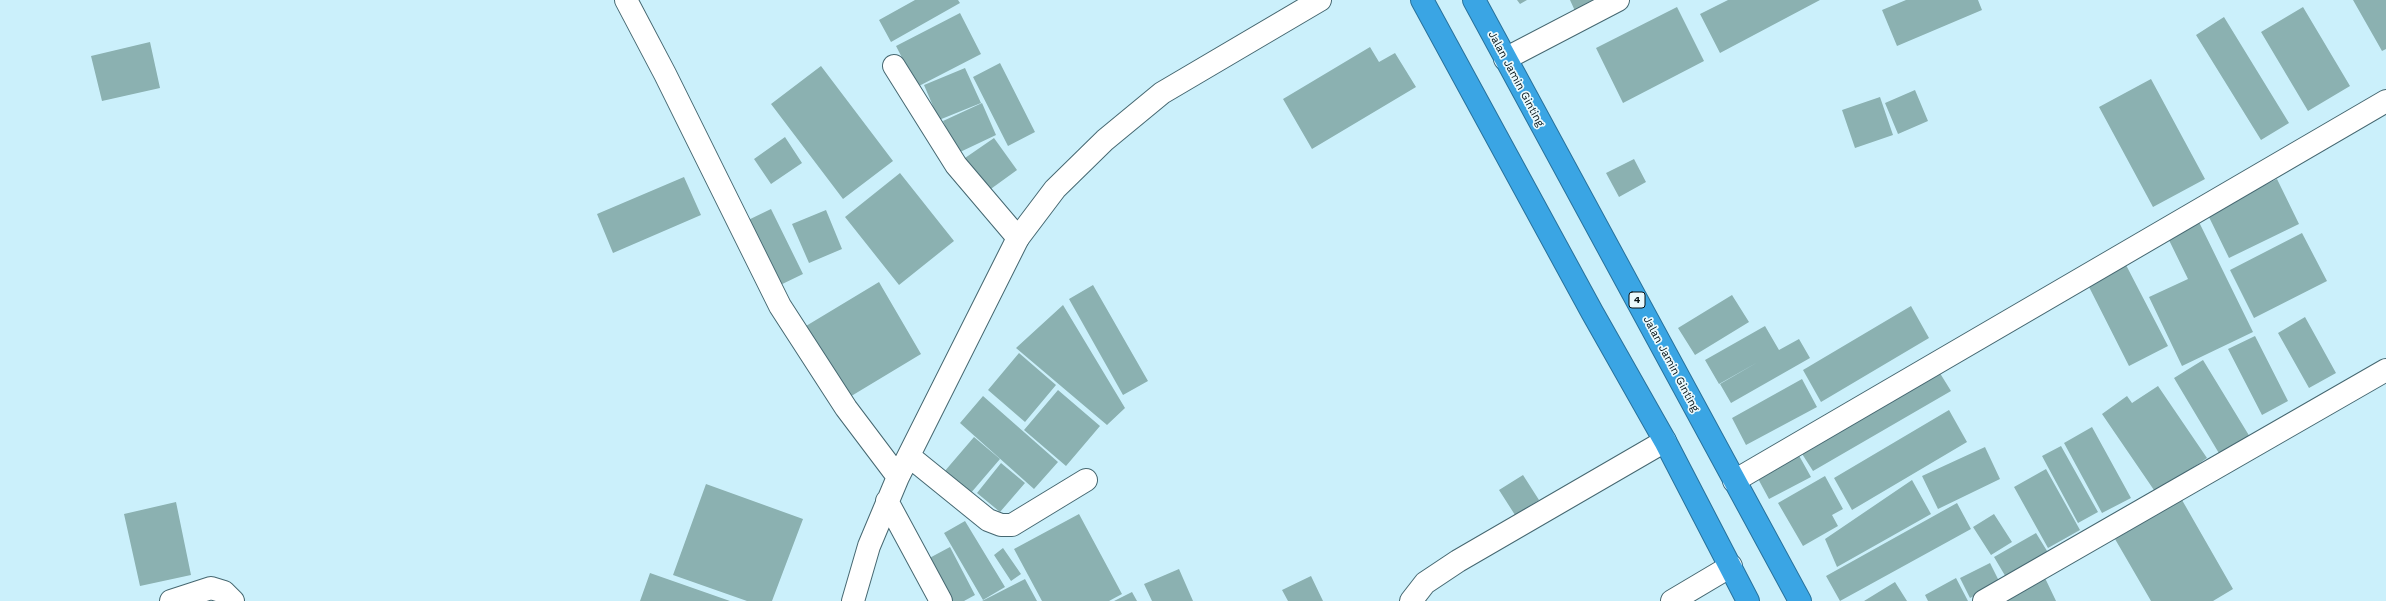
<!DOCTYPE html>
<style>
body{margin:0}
canvas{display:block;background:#cbf0fb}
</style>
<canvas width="2386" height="601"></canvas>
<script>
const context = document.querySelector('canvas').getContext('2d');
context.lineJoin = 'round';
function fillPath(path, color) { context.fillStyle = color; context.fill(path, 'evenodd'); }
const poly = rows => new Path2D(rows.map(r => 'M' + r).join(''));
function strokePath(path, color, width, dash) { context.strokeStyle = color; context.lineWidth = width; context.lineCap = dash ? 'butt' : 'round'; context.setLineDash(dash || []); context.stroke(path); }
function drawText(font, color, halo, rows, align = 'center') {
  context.font = font + ' "Work Sans",sans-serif'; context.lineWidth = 3.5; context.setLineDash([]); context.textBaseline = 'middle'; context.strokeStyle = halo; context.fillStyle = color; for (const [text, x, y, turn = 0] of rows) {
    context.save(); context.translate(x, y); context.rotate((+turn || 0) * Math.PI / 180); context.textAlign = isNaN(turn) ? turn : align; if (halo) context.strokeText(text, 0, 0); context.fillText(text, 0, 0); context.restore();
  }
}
fillPath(poly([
 [915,0,958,0,960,3,891,42,879,20],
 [1517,0,1527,0,1520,4],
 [1570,0,1596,0,1575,11],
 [1728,0,1820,0,1720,53,1700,14],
 [1906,0,1978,0,1982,10,1897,46,1882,10],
 [2353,0,2386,0,2386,49,2382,51],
 [1677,7,1704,61,1623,103,1596,48],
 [2303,7,2350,86,2308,111,2261,32],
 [960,13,981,54,917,87,896,46],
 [2224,17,2289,123,2261,140,2196,35],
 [150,42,160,88,102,101,91,56],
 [1370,47,1379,62,1395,53,1416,87,1312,149,1283,99],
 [1000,63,1035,132,1008,146,973,77],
 [821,66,893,161,843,199,771,104],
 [965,68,981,103,939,120,924,85],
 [2151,79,2205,179,2153,207,2099,107],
 [1915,90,1928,121,1898,134,1885,103],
 [1880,97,1893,135,1855,148,1842,110],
 [982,103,996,135,958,153,943,121],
 [785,137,802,163,771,184,754,159],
 [994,138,1017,170,988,191,965,158],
 [1634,159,1646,182,1619,197,1606,173],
 [900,173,954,241,899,285,845,217],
 [684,177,701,215,613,253,597,214],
 [2277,179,2299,224,2229,258,2207,213],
 [771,209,803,274,774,288,742,223],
 [826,210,842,249,809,263,792,224],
 [2198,220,2253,332,2182,366,2149,297,2188,279,2167,236],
 [2302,233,2327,281,2254,318,2230,270],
 [2126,265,2168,346,2129,366,2088,285],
 [879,282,921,354,848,398,806,326],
 [1093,285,1148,381,1123,395,1069,299],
 [1732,295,1749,322,1695,355,1678,328],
 [1063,305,1125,408,1107,425,1016,348],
 [1911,306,1929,338,1821,402,1803,370],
 [2305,317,2336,373,2309,388,2278,333],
 [1765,326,1779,350,1799,339,1810,358,1731,403,1720,384,1758,362,1719,384,1705,360],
 [2255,336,2288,401,2262,415,2228,349],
 [1019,353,1056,385,1025,422,988,390],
 [2203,360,2253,442,2223,460,2174,378],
 [1938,370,1951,391,1813,471,1797,446],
 [1802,379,1817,407,1746,445,1732,418],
 [2158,386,2207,458,2156,493,2102,414,2127,396,2132,403],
 [1058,390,1100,426,1066,466,1024,430],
 [983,396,1058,462,1034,489,960,423],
 [1949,410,1967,442,1852,510,1834,478],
 [2092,427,2131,498,2102,513,2064,443],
 [974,437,1000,459,970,494,944,472],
 [2061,446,2098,512,2078,523,2042,456],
 [1985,447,2000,479,1938,509,1922,476],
 [1797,452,1811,477,1769,499,1756,475],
 [1001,463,1025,483,1000,512,977,493],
 [2046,469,2080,530,2048,548,2014,487],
 [1523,475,1539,500,1515,515,1499,490],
 [1825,476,1843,509,1832,515,1838,526,1803,546,1778,503],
 [1912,480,1931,514,1837,567,1825,539],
 [706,484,803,519,772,601,747,601,673,575],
 [2182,500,2233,589,2213,601,2151,601,2115,539],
 [176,502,191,575,140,586,124,514],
 [1957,503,1971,529,1840,601,1826,576],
 [1079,514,1122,594,1109,601,1042,601,1014,549],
 [1994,514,2012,542,1991,555,1973,527],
 [965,521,1005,587,983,600,944,533],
 [2036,533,2052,559,2010,584,1994,557],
 [950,547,975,595,964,601,943,601,922,562],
 [1003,548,1021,574,1011,581,994,555],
 [1990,563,2000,583,1970,598,1960,578],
 [1179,569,1193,601,1152,601,1144,584],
 [650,573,730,601,640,601],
 [1311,576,1323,601,1288,601,1282,590],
 [1956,578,1968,601,1928,601,1925,595],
 [2045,578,2056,601,2002,601],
 [1025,579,1037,601,982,601],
 [1895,582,1907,601,1864,601],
 [1132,592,1137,601,1114,601]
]), '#8bb1b1');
const lane = poly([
 [894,66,956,165,1018,238],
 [1411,601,1425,583,1458,561,1665,441],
 [1672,601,1731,566]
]);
const street = poly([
 [626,0,665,74,780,306,846,408,898,477],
 [1505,59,1618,0],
 [909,456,988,520,1001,525,1012,525,1086,480],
 [1734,481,2386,101],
 [887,501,941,601],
 [171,601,211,588,224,592,233,601],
 [853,601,869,546,898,477,1018,238,1055,189,1105,140,1162,93,1320,0],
 [1984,601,2386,370]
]);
const highway = poly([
 [1422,0,1592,312,1665,441,1748,601],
 [1474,0,1800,601]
]);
strokePath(lane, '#466871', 24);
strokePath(street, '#466871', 24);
strokePath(highway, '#28729c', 24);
strokePath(lane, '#fff', 22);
strokePath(street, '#fff', 22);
strokePath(highway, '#3aa5e4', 22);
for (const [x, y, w] of [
 [1637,300,16]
]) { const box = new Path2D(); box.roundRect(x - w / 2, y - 8, w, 16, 3); context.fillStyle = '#eaf9fd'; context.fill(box); strokePath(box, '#061317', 1); }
drawText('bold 10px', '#061317', null, [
 ["4",1637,300]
]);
drawText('11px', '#061317', '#eaf9fd', [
 ["Jalan Jamin Ginting",1516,79,62],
 ["Jalan Jamin Ginting",1671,364,62]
]);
</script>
